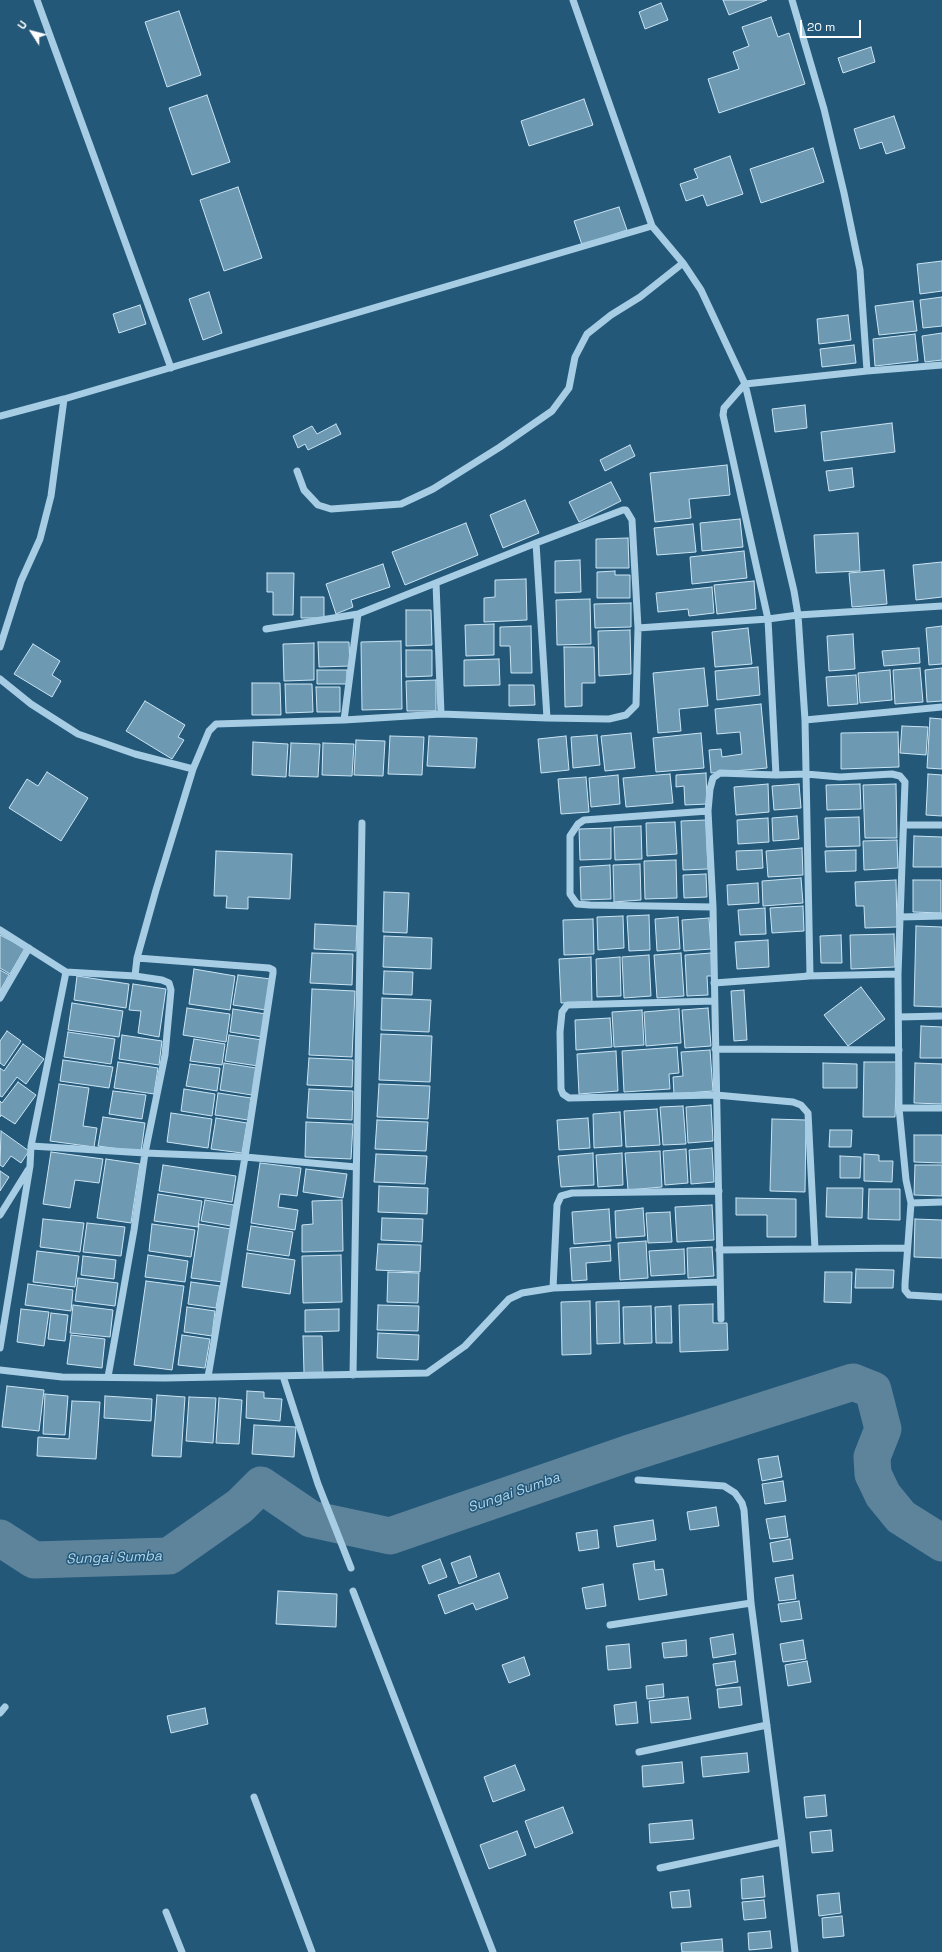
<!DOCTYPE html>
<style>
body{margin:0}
#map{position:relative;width:942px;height:1952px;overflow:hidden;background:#245879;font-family:"Space Grotesk",sans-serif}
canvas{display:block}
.north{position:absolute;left:12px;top:12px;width:40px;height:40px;-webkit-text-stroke:3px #245879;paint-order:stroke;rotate:306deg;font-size:11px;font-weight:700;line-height:16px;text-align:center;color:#fff}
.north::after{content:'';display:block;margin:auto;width:14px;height:18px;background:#fff;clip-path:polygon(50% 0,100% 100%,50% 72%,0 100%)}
.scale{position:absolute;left:800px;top:20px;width:61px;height:18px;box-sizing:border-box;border:2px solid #fff;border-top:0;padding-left:5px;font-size:12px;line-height:14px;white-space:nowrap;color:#fff;-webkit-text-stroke:3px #245879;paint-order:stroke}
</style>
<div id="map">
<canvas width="942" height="1952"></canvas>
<div class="north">U</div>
<div class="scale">20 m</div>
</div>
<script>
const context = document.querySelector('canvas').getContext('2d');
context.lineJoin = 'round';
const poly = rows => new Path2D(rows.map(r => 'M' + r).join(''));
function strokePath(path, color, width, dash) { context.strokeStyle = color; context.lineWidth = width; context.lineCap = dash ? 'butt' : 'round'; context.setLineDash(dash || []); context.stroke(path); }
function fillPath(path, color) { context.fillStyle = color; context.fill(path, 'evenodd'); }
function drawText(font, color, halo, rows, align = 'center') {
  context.font = font + ' "Space Grotesk",sans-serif'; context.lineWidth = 3; context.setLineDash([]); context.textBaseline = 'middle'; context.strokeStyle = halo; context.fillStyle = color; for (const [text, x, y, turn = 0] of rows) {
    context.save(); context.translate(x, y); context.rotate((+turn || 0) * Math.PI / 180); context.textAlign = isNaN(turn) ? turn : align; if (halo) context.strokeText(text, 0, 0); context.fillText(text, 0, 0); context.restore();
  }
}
strokePath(poly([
 [0,1538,34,1560,169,1556,240,1506,261,1485,311,1519,390,1536,627,1454,853,1382,873,1390,883,1429,872,1457,873,1474,883,1495,901,1517,942,1543]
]), '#5e849c', 37);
const building = poly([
 [723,0,767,0,729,15,723,0],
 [661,3,668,20,645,29,639,12,661,3],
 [179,11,201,75,167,87,145,22,179,11],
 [771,17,778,37,789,33,805,84,719,113,708,79,739,69,733,52,749,46,742,27,771,17],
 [871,47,875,62,843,73,838,58,871,47],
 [207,95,230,162,192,175,169,108,207,95],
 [584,99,593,125,529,146,521,121,584,99],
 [894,116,905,148,886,154,882,142,860,149,854,129,894,116],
 [813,148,824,182,761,203,750,169,813,148],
 [730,156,743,194,707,206,703,195,686,201,680,184,698,178,694,169,730,156],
 [238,187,262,258,224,271,200,200,238,187],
 [619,207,627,230,582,245,574,221,619,207],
 [942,261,942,291,920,294,917,264,942,261],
 [209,292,222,333,203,340,189,299,209,292],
 [942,297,942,326,923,328,920,300,942,297],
 [913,301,917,331,879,335,875,306,913,301],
 [140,305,146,324,119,333,113,314,140,305],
 [848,315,851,340,819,344,817,319,848,315],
 [942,333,942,360,925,362,922,336,942,333],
 [915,334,918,361,875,366,873,339,915,334],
 [854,345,856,363,822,367,820,349,854,345],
 [805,405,807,428,775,432,772,409,805,405],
 [892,423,895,452,824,461,821,432,892,423],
 [336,424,341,434,308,450,305,444,298,448,293,436,312,426,317,434,336,424],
 [630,445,635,456,605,471,600,460,630,445],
 [727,465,730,495,689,499,691,518,655,522,650,473,727,465],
 [852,468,854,487,829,491,826,471,852,468],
 [611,482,621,501,579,522,569,502,611,482],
 [525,500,539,533,503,548,490,515,525,500],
 [740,519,743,547,702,551,700,523,740,519],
 [466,523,478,555,405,585,392,552,466,523],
 [693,524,696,552,657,555,654,528,693,524],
 [858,533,860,571,816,573,814,535,858,533],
 [628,538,629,568,596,568,596,539,628,538],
 [744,551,747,578,692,584,690,557,744,551],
 [580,560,581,592,555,593,555,561,580,560],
 [942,562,942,597,916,600,913,565,942,562],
 [383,564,390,587,351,600,353,607,336,614,326,584,383,564],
 [884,570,887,604,852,607,849,573,884,570],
 [615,571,615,575,630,575,630,598,597,598,597,572,615,571],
 [267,573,294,573,293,615,273,615,273,592,267,592,267,573],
 [526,579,527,620,484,622,484,598,495,597,495,580,526,579],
 [754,581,756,609,717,614,714,585,754,581],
 [712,587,714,613,689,616,688,609,658,612,656,593,712,587],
 [301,597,324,597,324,618,301,618,301,597],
 [590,599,591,644,557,645,556,600,590,599],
 [631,603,631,627,595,628,594,604,631,603],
 [406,610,431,610,432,645,406,646,406,610],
 [494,624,494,655,466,656,465,625,494,624],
 [531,626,532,673,511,673,510,646,500,646,500,627,531,626],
 [942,626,942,664,929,665,926,628,942,626],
 [748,628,752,664,715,667,712,632,748,628],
 [630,630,631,674,599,676,598,631,630,630],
 [853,634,855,669,829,671,827,636,853,634],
 [401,641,402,709,362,710,361,642,401,641],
 [318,642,349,642,350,666,319,667,318,642],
 [314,643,314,680,284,681,283,644,314,643],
 [33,644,60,661,52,675,61,681,52,697,14,674,33,644],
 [564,647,594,647,595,683,582,683,582,706,565,707,564,647],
 [919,648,920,663,884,666,882,651,919,648],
 [406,650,432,650,432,676,406,677,406,650],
 [499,659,500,685,464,686,464,660,499,659],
 [758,667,760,695,717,700,715,671,758,667],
 [704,668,708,706,679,709,681,731,658,733,653,673,704,668],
 [920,668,923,702,895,704,893,670,920,668],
 [942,668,942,701,927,702,925,670,942,668],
 [317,670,347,670,347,684,317,684,317,670],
 [890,670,892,700,860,703,858,673,890,670],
 [856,675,858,704,828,706,826,677,856,675],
 [436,680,436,711,407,711,406,681,436,680],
 [252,683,280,683,281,715,252,715,252,683],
 [285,684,312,684,313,712,286,713,285,684],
 [509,685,534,685,535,705,509,706,509,685],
 [316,687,340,687,340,712,317,712,316,687],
 [145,701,185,725,178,737,184,740,172,759,126,731,145,701],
 [761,704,767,768,711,773,709,750,721,749,722,757,742,754,740,732,717,734,715,709,761,704],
 [930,718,942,719,942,769,927,768,930,718],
 [902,726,928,727,926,755,900,753,902,726],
 [898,732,899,767,841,769,841,733,898,732],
 [631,733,635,768,605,771,601,736,631,733],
 [701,733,704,768,656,772,653,738,701,733],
 [597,735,600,765,573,768,571,737,597,735],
 [390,736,424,737,422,775,388,774,390,736],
 [429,736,477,738,475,768,427,766,429,736],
 [566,736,569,770,541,773,538,739,566,736],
 [356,740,385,741,383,776,354,775,356,740],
 [253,742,288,744,286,777,252,775,253,742],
 [291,743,320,744,318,777,289,776,291,743],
 [323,743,354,744,352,776,322,775,323,743],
 [47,772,88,798,61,841,9,808,27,779,38,786,47,772],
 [706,773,707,804,685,805,684,786,676,787,676,775,706,773],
 [670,774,673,803,626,807,623,778,670,774],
 [928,774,942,775,942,816,926,815,928,774],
 [618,775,620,804,591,807,589,778,618,775],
 [586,777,589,812,561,814,558,779,586,777],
 [768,784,769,812,736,815,734,787,768,784],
 [799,784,801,808,774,810,772,786,799,784],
 [860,784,861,809,827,810,826,785,860,784],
 [896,784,897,838,865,838,863,785,896,784],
 [797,816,799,839,773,841,772,818,797,816],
 [859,817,860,846,826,847,825,818,859,817],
 [768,818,769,842,738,844,737,820,768,818],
 [706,820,708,869,683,870,681,821,706,820],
 [675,822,677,854,647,856,646,823,675,822],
 [641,826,642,859,615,860,614,827,641,826],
 [611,828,611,859,580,860,579,829,611,828],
 [914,836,942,837,942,867,913,867,914,836],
 [897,840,898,868,864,870,863,841,897,840],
 [802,848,803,875,768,877,766,851,802,848],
 [762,850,763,868,737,870,736,851,762,850],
 [856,850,856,871,826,872,825,851,856,850],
 [216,851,292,854,290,899,248,897,248,909,226,908,227,896,214,896,216,851],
 [676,860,677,898,645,899,644,861,676,860],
 [640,864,641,900,614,902,613,865,640,864],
 [610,865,611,899,581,900,580,867,610,865],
 [706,874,707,897,684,898,683,875,706,874],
 [801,878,803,903,763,906,762,881,801,878],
 [896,880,897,927,865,928,864,906,856,906,855,882,896,880],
 [913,880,941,880,941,913,913,912,913,880],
 [758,883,759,903,728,905,727,885,758,883],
 [384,892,409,893,407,933,383,932,384,892],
 [803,906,804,931,772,933,770,908,803,906],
 [765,908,766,934,740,935,738,910,765,908],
 [649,915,650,950,629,951,627,916,649,915],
 [623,916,624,948,598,950,597,917,623,916],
 [678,917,680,949,657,951,655,919,678,917],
 [709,918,711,949,684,951,682,920,709,918],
 [593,919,594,954,564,955,563,920,593,919],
 [315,924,357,926,356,951,314,949,315,924],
 [916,926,942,927,942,1007,914,1006,916,926],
 [894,934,895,967,851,969,850,935,894,934],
 [0,935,25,948,10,974,0,968,0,935],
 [841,935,842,963,821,963,820,936,841,935],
 [384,936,432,938,431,969,383,967,384,936],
 [768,940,769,967,737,969,735,942,768,940],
 [312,953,353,954,352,985,310,983,312,953],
 [681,953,684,996,657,998,654,955,681,953],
 [711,953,712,976,707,976,708,995,687,996,685,955,711,953],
 [649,955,651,996,624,998,622,957,649,955],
 [591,957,592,1002,561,1003,559,959,591,957],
 [620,957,621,996,597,997,596,959,620,957],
 [194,969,235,976,230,1010,189,1004,194,969],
 [0,970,9,975,0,991,0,970],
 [384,971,413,972,412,995,383,994,384,971],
 [238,975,271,979,266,1010,233,1005,238,975],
 [77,976,129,984,126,1008,74,1000,77,976],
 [133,984,166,989,159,1037,138,1033,141,1011,129,1010,133,984],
 [861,987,885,1019,848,1046,824,1015,861,987],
 [312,989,355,991,352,1057,309,1055,312,989],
 [744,990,747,1040,734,1041,731,991,744,990],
 [382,998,431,1000,429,1032,381,1030,382,998],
 [72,1003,123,1011,119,1037,68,1030,72,1003],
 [187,1008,230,1014,226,1042,183,1035,187,1008],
 [708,1008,711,1046,685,1048,682,1010,708,1008],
 [233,1009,266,1014,263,1037,230,1032,233,1009],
 [679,1009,681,1043,646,1046,644,1012,679,1009],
 [642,1010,644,1045,614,1047,612,1012,642,1010],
 [610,1018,612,1047,576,1050,575,1020,610,1018],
 [921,1026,942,1027,942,1058,920,1058,921,1026],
 [7,1031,21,1041,4,1066,0,1063,0,1041,7,1031],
 [68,1032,115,1039,111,1064,64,1057,68,1032],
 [381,1034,432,1036,430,1082,379,1080,381,1034],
 [122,1035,162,1041,159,1065,119,1059,122,1035],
 [229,1035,262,1040,258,1066,225,1061,229,1035],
 [194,1039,225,1044,222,1065,190,1061,194,1039],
 [23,1044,44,1059,26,1084,17,1077,2,1097,0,1096,0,1068,4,1071,23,1044],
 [677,1047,679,1073,669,1074,670,1089,624,1092,622,1051,677,1047],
 [710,1050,713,1091,674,1094,673,1077,683,1076,681,1052,710,1050],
 [616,1051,618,1091,579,1094,577,1054,616,1051],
 [309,1058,353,1060,352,1087,307,1085,309,1058],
 [63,1060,113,1067,109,1088,60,1081,63,1060],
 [118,1062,158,1068,154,1094,114,1088,118,1062],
 [864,1062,897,1062,895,1117,863,1117,864,1062],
 [224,1063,256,1068,252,1095,220,1090,224,1063],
 [823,1063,857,1064,857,1088,823,1088,823,1063],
 [915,1063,942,1064,942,1104,914,1103,915,1063],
 [190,1064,220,1068,217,1091,186,1086,190,1064],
 [18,1082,36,1095,15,1124,1,1115,0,1117,0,1101,2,1103,18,1082],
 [59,1084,89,1088,83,1126,97,1128,94,1147,50,1141,59,1084],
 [379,1084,430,1086,428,1119,377,1117,379,1084],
 [184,1089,215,1094,212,1116,181,1111,184,1089],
 [309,1089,353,1091,352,1120,307,1118,309,1089],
 [113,1091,146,1095,142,1119,109,1114,113,1091],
 [218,1093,251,1098,248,1120,215,1115,218,1093],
 [711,1105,713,1141,688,1143,686,1107,711,1105],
 [683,1106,686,1144,663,1145,660,1107,683,1106],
 [657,1109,660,1145,626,1147,624,1111,657,1109],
 [620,1112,622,1146,594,1148,593,1114,620,1112],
 [171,1113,212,1119,208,1148,167,1142,171,1113],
 [103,1117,145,1123,141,1152,98,1146,103,1117],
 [216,1118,247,1123,242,1153,211,1149,216,1118],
 [588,1118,590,1148,559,1150,557,1120,588,1118],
 [772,1119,806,1120,805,1192,770,1191,772,1119],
 [377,1120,428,1122,426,1151,375,1149,377,1120],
 [306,1122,353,1124,351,1159,305,1157,306,1122],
 [830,1130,852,1130,851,1147,829,1147,830,1130],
 [1,1131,29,1151,21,1163,11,1156,3,1167,0,1165,1,1131],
 [914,1135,942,1135,942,1163,914,1162,914,1135],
 [712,1148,714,1182,691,1184,689,1150,712,1148],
 [686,1149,688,1183,665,1185,663,1151,686,1149],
 [660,1151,662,1187,628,1190,625,1153,660,1151],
 [51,1152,103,1159,99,1183,75,1180,70,1208,43,1204,51,1152],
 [593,1153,594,1185,561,1187,558,1156,593,1153],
 [622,1153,623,1185,598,1187,596,1155,622,1153],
 [376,1154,427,1156,425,1184,374,1182,376,1154],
 [864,1154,879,1155,879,1161,893,1161,892,1182,864,1181,864,1154],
 [840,1156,861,1157,860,1178,840,1178,840,1156],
 [106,1159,140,1164,131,1223,97,1218,106,1159],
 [260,1163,301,1168,297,1196,280,1194,278,1207,298,1210,295,1230,251,1223,260,1163],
 [163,1165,236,1176,232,1202,159,1191,163,1165],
 [915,1165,942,1165,942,1196,914,1195,915,1165],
 [306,1169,347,1174,343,1198,303,1192,306,1169],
 [0,1171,9,1177,0,1191,0,1171],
 [379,1186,428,1188,427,1214,378,1212,379,1186],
 [827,1188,863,1188,862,1218,826,1217,827,1188],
 [869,1189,900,1189,900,1220,868,1219,869,1189],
 [158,1194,202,1201,198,1227,154,1221,158,1194],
 [736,1198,796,1199,796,1237,767,1237,767,1215,736,1215,736,1198],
 [205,1200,234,1205,231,1226,201,1221,205,1200],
 [342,1200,343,1251,302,1252,302,1225,313,1224,312,1201,342,1200],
 [712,1205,714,1240,677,1242,675,1207,712,1205],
 [643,1208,645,1236,616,1238,615,1211,643,1208],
 [609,1209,611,1241,574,1244,572,1212,609,1209],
 [670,1212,672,1242,648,1243,646,1213,670,1212],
 [382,1218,423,1219,422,1242,381,1240,382,1218],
 [43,1219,84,1223,80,1252,40,1247,43,1219],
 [915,1219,942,1220,942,1258,914,1257,915,1219],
 [87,1223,125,1227,121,1256,83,1252,87,1223],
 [152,1224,195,1230,191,1257,149,1251,152,1224],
 [199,1224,231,1229,223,1282,191,1278,199,1224],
 [251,1226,293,1232,289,1256,247,1250,251,1226],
 [646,1241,648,1278,620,1280,618,1243,646,1241],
 [378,1244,421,1245,420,1272,376,1270,378,1244],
 [610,1245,611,1261,586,1263,587,1280,572,1281,570,1248,610,1245],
 [712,1247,714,1276,688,1278,687,1248,712,1247],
 [684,1249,685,1274,651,1276,649,1251,684,1249],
 [37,1251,79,1256,75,1287,33,1282,37,1251],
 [247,1253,295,1260,290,1294,242,1287,247,1253],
 [148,1255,188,1261,185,1282,145,1277,148,1255],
 [341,1255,342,1302,303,1303,302,1256,341,1255],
 [83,1256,116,1260,114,1279,81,1275,83,1256],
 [856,1269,894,1270,893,1288,855,1288,856,1269],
 [388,1272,419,1273,418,1303,387,1302,388,1272],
 [825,1272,852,1272,851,1303,824,1302,825,1272],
 [78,1278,118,1283,115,1306,75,1301,78,1278],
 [146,1281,184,1286,172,1370,134,1365,146,1281],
 [191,1282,220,1286,216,1308,188,1304,191,1282],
 [28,1284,73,1290,71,1311,25,1305,28,1284],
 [590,1301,591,1354,562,1355,561,1302,590,1301],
 [619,1301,620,1343,597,1344,596,1302,619,1301],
 [713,1304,713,1323,727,1323,728,1350,680,1352,679,1305,713,1304],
 [73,1305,113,1310,110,1337,70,1333,73,1305],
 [378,1305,419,1306,418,1331,377,1330,378,1305],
 [651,1306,652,1343,624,1344,623,1307,651,1306],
 [671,1306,672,1343,656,1343,655,1307,671,1306],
 [187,1307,215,1311,212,1336,184,1332,187,1307],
 [21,1309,49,1312,44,1346,17,1342,21,1309],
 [339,1309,339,1331,305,1332,305,1310,339,1309],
 [51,1313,68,1315,65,1341,48,1339,51,1313],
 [378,1333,419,1335,418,1360,377,1358,378,1333],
 [71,1335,105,1339,102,1368,67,1364,71,1335],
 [182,1335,210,1339,205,1368,178,1365,182,1335],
 [303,1336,322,1336,323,1373,304,1373,303,1336],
 [7,1386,44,1390,39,1431,2,1427,7,1386],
 [247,1391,264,1392,264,1398,282,1399,280,1421,246,1418,247,1391],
 [45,1394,68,1396,65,1435,43,1434,45,1394],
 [157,1395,185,1397,181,1457,152,1456,157,1395],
 [105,1396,152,1399,151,1421,104,1418,105,1396],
 [189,1397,216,1398,213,1443,186,1441,189,1397],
 [219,1398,242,1400,239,1444,216,1443,219,1398],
 [72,1401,100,1402,96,1459,37,1456,38,1437,69,1439,72,1401],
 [254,1425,296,1427,294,1457,252,1454,254,1425],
 [778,1456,782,1477,762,1481,758,1459,778,1456],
 [783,1481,786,1501,765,1504,762,1484,783,1481],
 [716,1507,719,1526,690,1530,687,1512,716,1507],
 [785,1516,788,1537,770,1539,766,1519,785,1516],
 [653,1520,656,1540,617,1547,614,1526,653,1520],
 [597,1530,599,1548,579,1551,576,1533,597,1530],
 [790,1539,793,1559,773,1562,770,1543,790,1539],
 [470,1556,477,1577,459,1584,451,1563,470,1556],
 [440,1559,447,1577,429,1584,422,1566,440,1559],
 [654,1561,655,1570,663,1569,667,1595,639,1600,633,1564,654,1561],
 [499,1573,508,1598,476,1610,473,1603,445,1614,438,1595,499,1573],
 [793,1575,796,1599,779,1601,775,1578,793,1575],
 [603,1584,606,1606,586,1609,582,1588,603,1584],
 [278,1591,337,1594,336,1627,276,1624,278,1591],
 [799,1601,802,1619,781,1622,778,1604,799,1601],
 [733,1634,736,1654,713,1658,710,1638,733,1634],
 [686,1640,687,1656,664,1658,662,1643,686,1640],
 [803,1640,806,1659,783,1662,780,1644,803,1640],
 [629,1644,631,1668,608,1670,606,1646,629,1644],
 [524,1657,530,1675,509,1683,502,1665,524,1657],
 [735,1661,738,1682,716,1686,713,1664,735,1661],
 [807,1661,811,1682,788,1686,785,1665,807,1661],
 [663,1684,664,1697,647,1699,646,1686,663,1684],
 [740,1687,742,1705,719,1708,717,1689,740,1687],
 [688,1697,691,1719,651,1723,649,1701,688,1697],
 [636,1702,638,1723,616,1725,614,1705,636,1702],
 [205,1708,208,1724,171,1733,167,1716,205,1708],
 [747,1753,749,1772,703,1777,701,1757,747,1753],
 [682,1762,684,1783,643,1787,642,1766,682,1762],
 [515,1765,525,1790,493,1802,484,1777,515,1765],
 [825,1795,827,1816,806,1818,804,1797,825,1795],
 [563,1807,573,1833,535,1848,525,1821,563,1807],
 [692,1820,694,1839,650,1843,649,1824,692,1820],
 [831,1830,833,1851,812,1853,810,1832,831,1830],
 [517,1831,526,1855,489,1869,480,1845,517,1831],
 [763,1876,765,1897,742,1899,741,1879,763,1876],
 [689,1890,691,1907,672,1908,670,1892,689,1890],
 [839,1893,841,1913,819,1916,817,1895,839,1893],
 [764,1900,766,1918,744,1920,742,1902,764,1900],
 [842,1916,844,1936,823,1938,822,1918,842,1916],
 [770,1931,772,1948,749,1950,748,1933,770,1931],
 [722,1939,723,1952,682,1952,681,1943,722,1939]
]);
fillPath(building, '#6e99b3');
strokePath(building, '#c9e4f3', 1);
strokePath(poly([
 [37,0,171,368],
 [573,0,652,226,683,263,701,290,745,384,794,591,798,615,805,720,810,976,714,983],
 [792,0,824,109,844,193,860,270,867,371],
 [0,416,64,399,652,226],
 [297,471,304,490,318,505,331,509,401,504,433,489,500,447,552,411,569,388,575,357,587,334,611,315,640,297,683,263],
 [536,543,547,718],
 [436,583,441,714],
 [638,628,768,619,798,615,942,606],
 [0,647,21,581,40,539,51,496,64,399],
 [0,679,31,704,78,734,135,754,193,769,209,731,216,724,344,720,441,714,547,718,609,719,626,715,636,705,638,628,632,520,626,510,623,510,536,543,358,614,266,629],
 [344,720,358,614],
 [805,720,942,707],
 [776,775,768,619,723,415,724,408,745,384,867,371,942,365],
 [708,811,584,820,578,824,570,836,570,894,577,904,590,905,713,907],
 [904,825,942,825],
 [900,917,942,916],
 [0,930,66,972,135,976,162,980,169,983,171,990,165,1055,145,1153,134,1230,108,1377],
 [137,958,269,968,273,970,273,973,245,1157,208,1377],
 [135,976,137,958,156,890,193,769],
 [806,976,898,974],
 [0,998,29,948],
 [714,1001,567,1005,562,1012,560,1032,561,1089,563,1094,569,1098,716,1095,793,1102,801,1105,808,1113,815,1249],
 [899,1017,942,1016],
 [715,1049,899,1050],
 [899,1108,942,1108],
 [31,1146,145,1153,245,1157,356,1167],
 [911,1203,942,1202],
 [0,1215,28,1170],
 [719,1250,906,1248],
 [553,1288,557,1205,561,1196,572,1193,719,1191],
 [721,1319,713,907,708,811,710,789,713,778,720,773,776,775,806,774,840,777,892,774,900,776,905,782,898,974,899,1108,906,1180,911,1203,905,1284,905,1290,909,1295,942,1297],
 [0,1348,30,1166,31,1146,66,972],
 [0,1370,62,1377,165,1378,427,1373,465,1346,509,1299,522,1293,553,1288,720,1282],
 [353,1375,362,823],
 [283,1376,318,1484,351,1568],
 [638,1480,724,1486,735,1493,742,1503,744,1510,751,1603,782,1842,795,1952],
 [353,1591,493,1952],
 [610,1625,751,1603],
 [0,1713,5,1707],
 [639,1752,767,1725],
 [254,1797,312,1952],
 [660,1868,782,1842],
 [166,1912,182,1952]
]), '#a7cde4', 7);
drawText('italic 14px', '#b2d6ec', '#245879', [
 ["Sungai Sumba",514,1493,-19],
 ["Sungai Sumba",114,1558,-2]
]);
</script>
